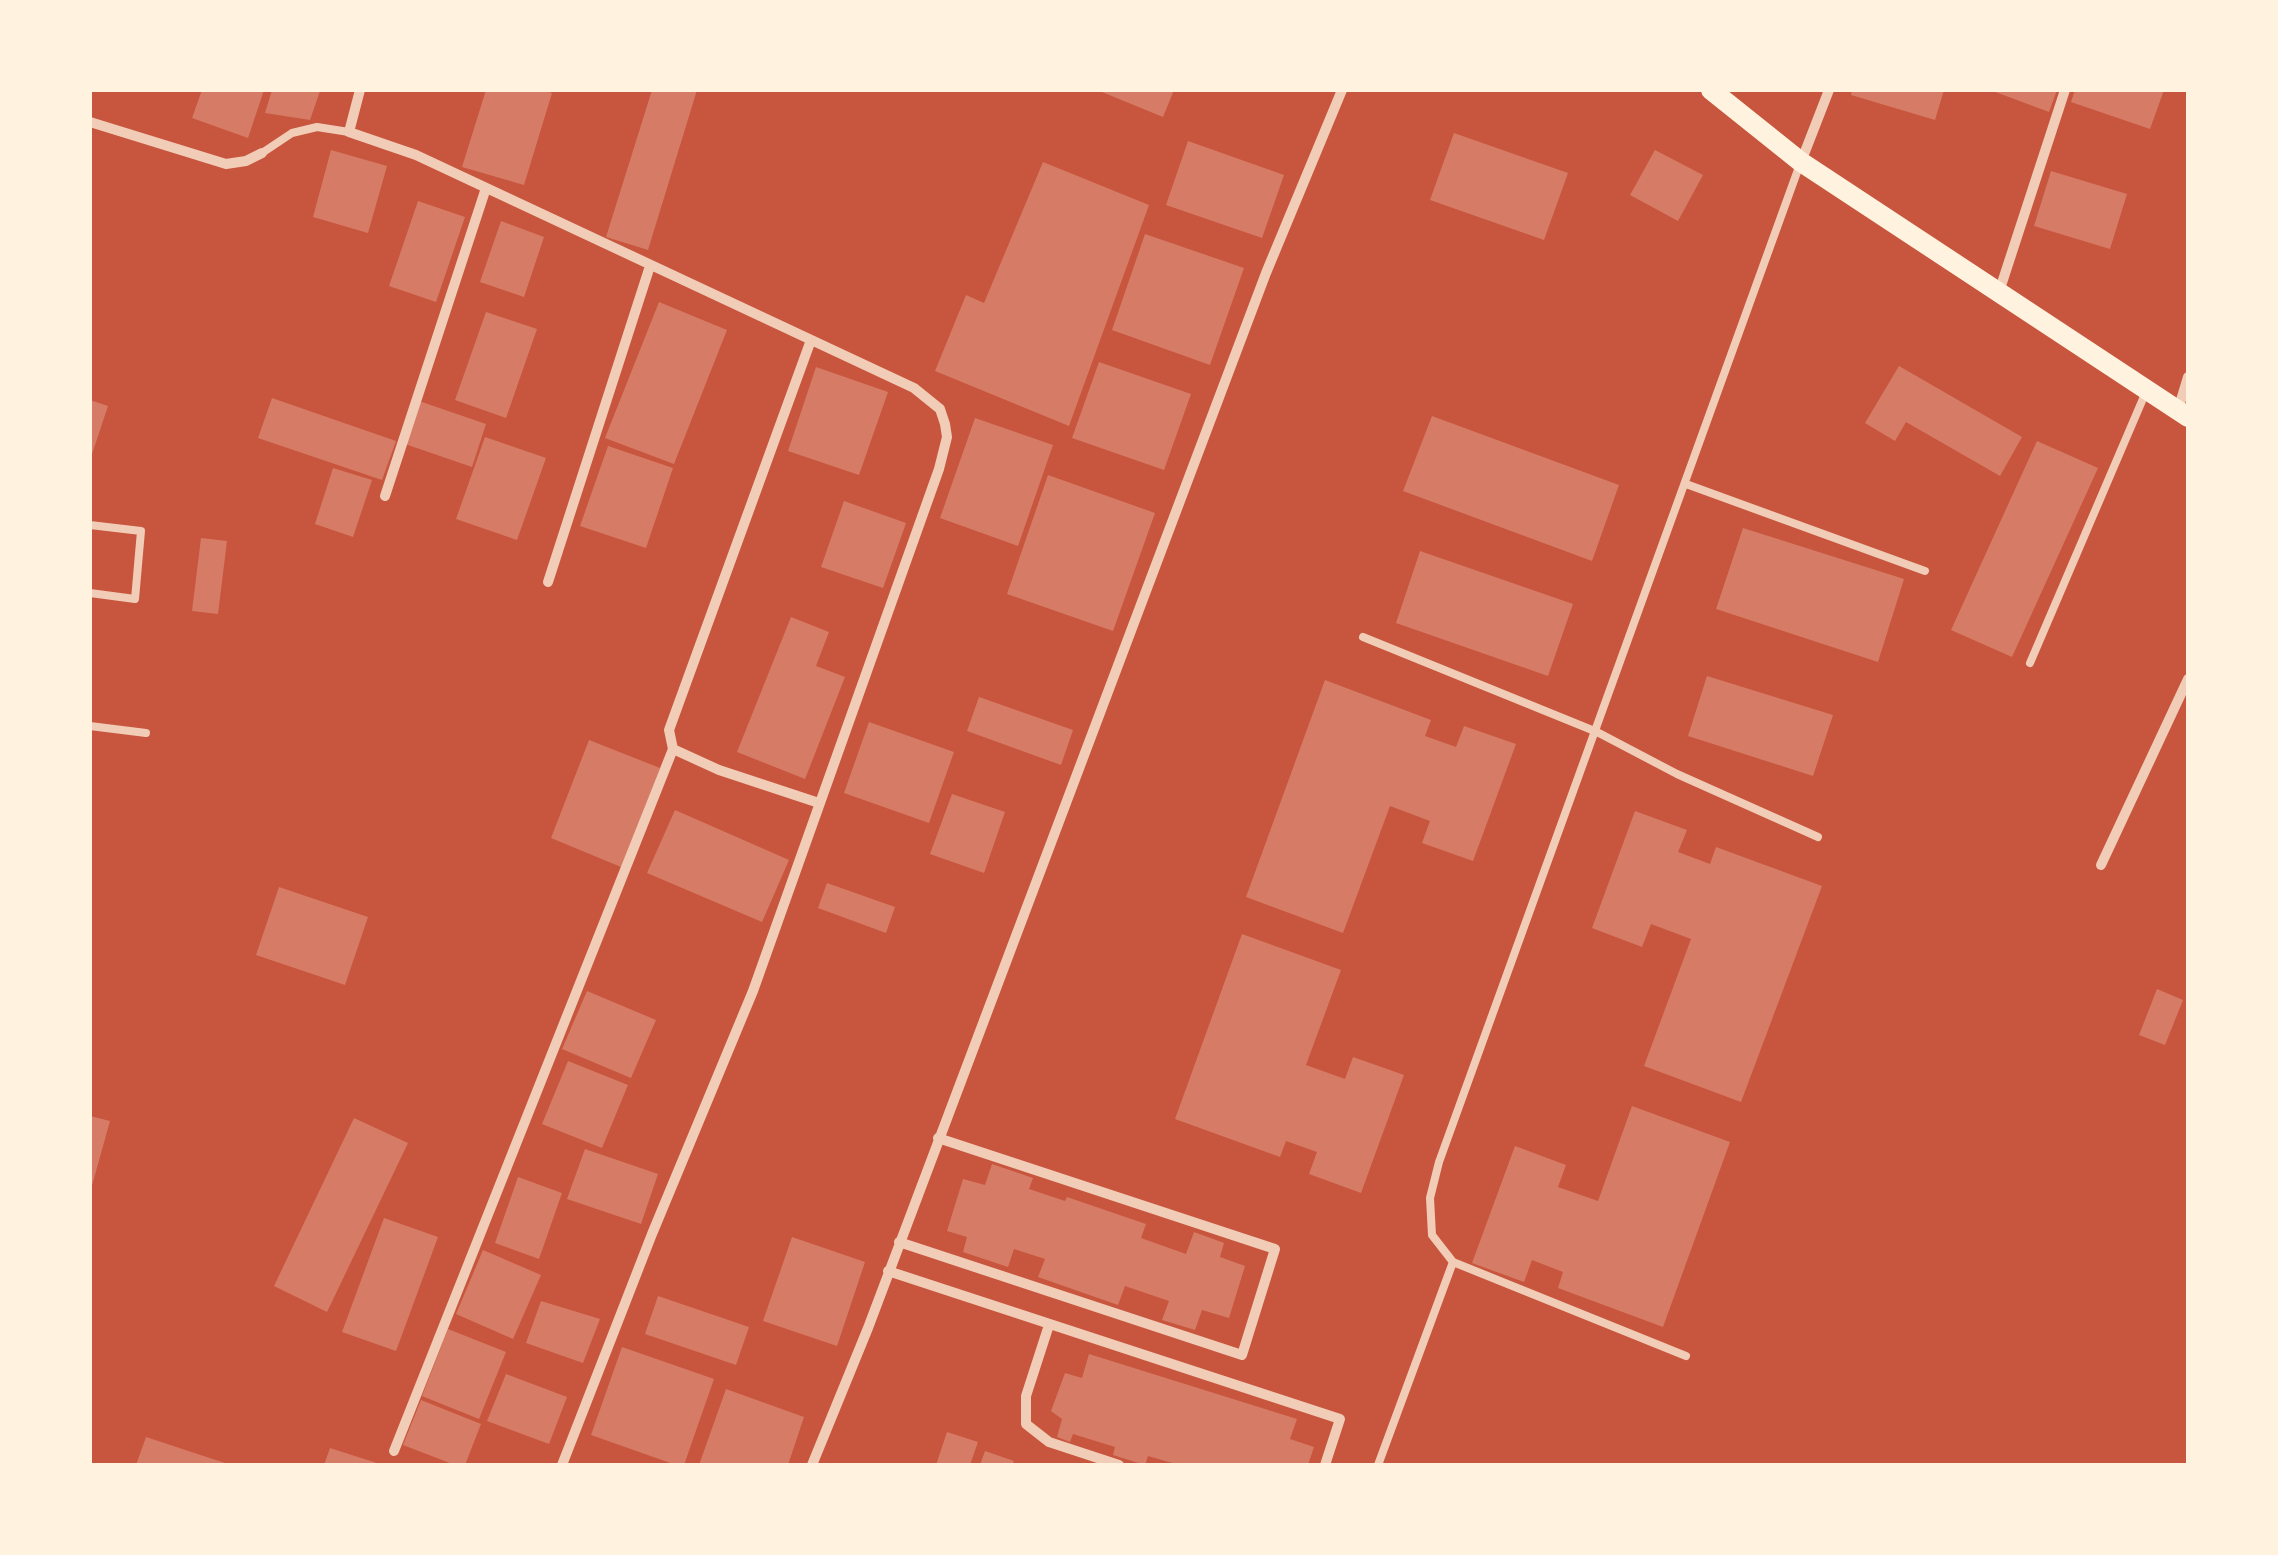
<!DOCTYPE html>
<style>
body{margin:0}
#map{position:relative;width:2278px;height:1555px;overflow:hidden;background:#c8553d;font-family:"Asap Condensed",sans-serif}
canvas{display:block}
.frame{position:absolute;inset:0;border:92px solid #fff3e0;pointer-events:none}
</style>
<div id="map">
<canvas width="2278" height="1555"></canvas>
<div class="frame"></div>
</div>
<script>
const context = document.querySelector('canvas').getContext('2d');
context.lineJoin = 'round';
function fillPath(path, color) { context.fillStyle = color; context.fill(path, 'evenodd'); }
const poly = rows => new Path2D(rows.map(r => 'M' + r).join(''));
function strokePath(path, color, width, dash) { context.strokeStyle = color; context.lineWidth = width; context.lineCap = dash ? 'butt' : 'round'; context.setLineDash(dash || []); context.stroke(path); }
fillPath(poly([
 [202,90,264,90,248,138,192,118],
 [272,90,320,91,310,120,265,113],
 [486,90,541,90,552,93,524,185,462,167],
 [652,90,697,90,648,250,606,237],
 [1097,90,1174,90,1163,117],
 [1852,90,1944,90,1935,120,1851,95],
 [1990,90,2057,90,2049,112],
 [2075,90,2164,90,2150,129,2071,102],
 [1454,133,1568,173,1544,240,1430,200],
 [1188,141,1284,175,1262,238,1166,205],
 [331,150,387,166,368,233,313,217],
 [1655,150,1703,175,1678,221,1630,195],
 [1043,162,1149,205,1069,426,935,371,966,295,984,303],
 [2051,171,2127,194,2110,249,2034,226],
 [418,201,465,217,436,302,389,286],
 [501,221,544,237,524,297,480,282],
 [1145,234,1244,268,1210,365,1112,330],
 [659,302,727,330,674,464,605,438],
 [486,312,537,329,506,418,455,400],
 [1099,362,1191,394,1164,470,1072,438],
 [1899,366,2022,437,2000,476,1906,422,1895,441,1865,423],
 [816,367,888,392,859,475,788,451],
 [272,398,396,441,382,480,258,438],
 [90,400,108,406,91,457,90,457],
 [419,401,486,424,472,467,405,444],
 [1432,416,1619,485,1592,561,1403,491],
 [975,418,1053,445,1018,546,940,518],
 [485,437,546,458,517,540,456,519],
 [2037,441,2098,468,2012,657,1951,630],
 [608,446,673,468,646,548,580,526],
 [333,468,372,480,353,537,315,524],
 [1048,475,1155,513,1113,631,1007,594],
 [844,501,906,523,883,588,821,567],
 [1743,528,1904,579,1878,662,1716,609],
 [201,538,227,541,218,614,192,611],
 [1420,551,1573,604,1548,676,1396,623],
 [791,617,829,632,816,666,845,677,805,779,737,752],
 [1707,676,1833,715,1813,776,1688,736],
 [1325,680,1431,720,1425,736,1456,747,1464,726,1516,744,1473,861,1422,843,1430,821,1390,806,1343,933,1246,897],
 [979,697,1073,730,1061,765,967,731],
 [869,722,954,752,929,823,844,793],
 [589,740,660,768,621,867,551,838],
 [952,794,1005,812,984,873,930,854],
 [675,810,789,860,762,922,647,873],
 [1635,811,1687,830,1678,852,1710,864,1716,847,1822,886,1741,1102,1644,1066,1691,939,1651,924,1642,947,1592,928],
 [827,883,895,907,886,933,818,908],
 [279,887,368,917,345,985,256,955],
 [1242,934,1341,970,1306,1065,1345,1079,1353,1057,1404,1075,1361,1193,1309,1174,1317,1152,1286,1141,1280,1157,1175,1119],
 [2157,989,2183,1000,2165,1045,2139,1035],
 [587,991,656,1020,631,1078,562,1049],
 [568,1061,628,1085,602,1148,542,1124],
 [1632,1106,1730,1142,1663,1327,1558,1288,1563,1272,1532,1260,1524,1282,1472,1263,1515,1146,1566,1165,1558,1187,1598,1201],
 [90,1116,110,1121,91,1189,90,1189],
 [354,1118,408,1143,327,1312,274,1286],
 [585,1149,658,1174,641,1224,567,1199],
 [992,1164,1033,1178,1029,1189,1065,1201,1067,1197,1146,1224,1141,1238,1186,1254,1194,1232,1224,1243,1220,1257,1245,1266,1229,1318,1202,1310,1195,1330,1162,1320,1169,1301,1125,1286,1118,1305,1038,1277,1045,1259,1014,1249,1008,1267,963,1252,967,1237,947,1231,963,1179,985,1185],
 [518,1177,562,1193,539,1259,495,1243],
 [384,1218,438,1237,396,1351,342,1332],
 [792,1237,865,1262,837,1346,763,1321],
 [483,1250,541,1275,513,1339,456,1314],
 [658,1296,749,1327,736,1365,645,1334],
 [541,1301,600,1319,583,1363,526,1343],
 [448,1329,506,1352,479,1419,422,1396],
 [622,1347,714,1379,684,1465,676,1465,591,1435],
 [1089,1354,1297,1419,1290,1439,1314,1447,1308,1465,1179,1465,1148,1456,1145,1465,1113,1455,1115,1447,1073,1434,1070,1442,1057,1437,1062,1419,1051,1411,1065,1373,1082,1378],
 [506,1374,567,1397,549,1444,487,1421],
 [726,1389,804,1417,788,1465,699,1465],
 [421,1400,481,1424,465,1465,455,1465,403,1445],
 [947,1432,978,1442,970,1465,936,1465],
 [146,1437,228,1464,228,1465,136,1465],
 [330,1448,380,1464,380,1465,324,1465],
 [985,1451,1014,1461,1012,1465,980,1465]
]), '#d67c66');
strokePath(poly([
 [262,153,292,133,317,127,349,132],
 [1686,484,1925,571],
 [90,525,141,531,135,599,90,593],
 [1363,637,1597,732,1677,774,1818,837],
 [2030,663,2145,394],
 [90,726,146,733],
 [1686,1356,1453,1262,1432,1235,1430,1198,1439,1162,1800,164],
 [1378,1465,1453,1262]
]), '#f1ccb7', 8);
strokePath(poly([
 [360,90,349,132,416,155,914,388,940,409,945,424,947,437,939,469,753,991,652,1234,562,1465],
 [90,122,226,164,246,161,262,153],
 [1801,162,1829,90],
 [1999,292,2065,90],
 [811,340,669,730,673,749,719,770,819,803],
 [2178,410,2188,377],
 [385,496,486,188],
 [548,582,650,266],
 [2101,865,2188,679],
 [899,1242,1242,1355,1275,1249,938,1138],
 [888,1271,1340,1419,1325,1465],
 [1049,1325,1026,1396,1026,1424,1049,1442,1119,1465],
 [394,1451,673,749],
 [812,1465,868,1328,1266,273,1342,90]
]), '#f1ccb7', 10);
strokePath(poly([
 [1711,90,1801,162,2188,417]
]), '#fff3e0', 20);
</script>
